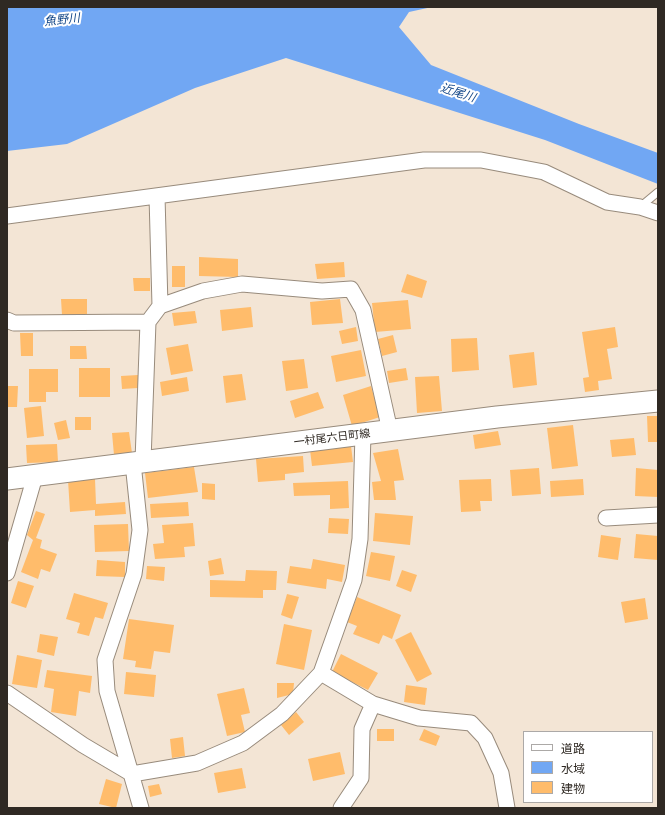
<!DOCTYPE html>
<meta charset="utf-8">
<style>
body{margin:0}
#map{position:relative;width:665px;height:815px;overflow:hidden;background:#f3e5d5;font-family:Quicksand,"Noto Sans JP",sans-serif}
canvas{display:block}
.frame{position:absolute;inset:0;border:8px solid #2f2923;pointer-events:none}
.legend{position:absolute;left:523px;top:731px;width:130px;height:72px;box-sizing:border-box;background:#fff;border:1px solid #aca9a7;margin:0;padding:5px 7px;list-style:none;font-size:12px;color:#2f2923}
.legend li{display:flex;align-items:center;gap:8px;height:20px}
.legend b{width:20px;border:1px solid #aca9a7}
</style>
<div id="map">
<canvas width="665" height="815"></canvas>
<div class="frame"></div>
<ul class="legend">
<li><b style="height:5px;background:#fff"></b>道路</li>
<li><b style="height:11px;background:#71a7f3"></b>水域</li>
<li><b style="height:11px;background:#ffbc6b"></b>建物</li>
</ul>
</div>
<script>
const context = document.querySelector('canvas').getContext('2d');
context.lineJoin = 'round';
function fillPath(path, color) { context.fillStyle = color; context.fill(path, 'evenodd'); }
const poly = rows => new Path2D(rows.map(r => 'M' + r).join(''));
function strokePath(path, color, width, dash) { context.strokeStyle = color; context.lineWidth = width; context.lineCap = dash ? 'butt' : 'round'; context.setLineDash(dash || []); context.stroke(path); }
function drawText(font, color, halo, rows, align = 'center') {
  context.font = font + ' Quicksand,"Noto Sans JP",sans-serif'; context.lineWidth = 4; context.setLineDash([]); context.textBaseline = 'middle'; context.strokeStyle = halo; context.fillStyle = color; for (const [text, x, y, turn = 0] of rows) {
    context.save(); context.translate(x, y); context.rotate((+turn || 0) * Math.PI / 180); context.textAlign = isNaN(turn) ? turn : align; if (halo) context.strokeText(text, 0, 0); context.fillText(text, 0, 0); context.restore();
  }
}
fillPath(poly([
 [7,7,432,7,409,12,399,27,431,65,579,124,658,153,658,184,545,140,286,58,195,88,67,144,7,151]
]), '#71a7f3');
fillPath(poly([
 [199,257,238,259,238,277,199,276],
 [344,262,345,277,317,279,315,264],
 [172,266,185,266,185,287,172,287],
 [407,274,427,281,422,298,401,292],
 [133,278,150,278,150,291,134,291],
 [61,299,87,299,87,315,62,315],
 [340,299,343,323,312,325,310,302],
 [408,300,411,329,375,332,372,303],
 [251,307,253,327,222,331,220,310],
 [195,311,197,323,174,326,172,313],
 [356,327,358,341,342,344,339,331],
 [615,327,618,347,607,349,612,379,598,381,599,390,585,392,583,378,589,377,582,332],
 [20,333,33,333,33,356,21,356],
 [393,335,397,352,382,356,378,339],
 [477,338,479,370,452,372,451,339],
 [188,344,193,371,171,375,166,348],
 [70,346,86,346,87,359,70,359],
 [361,350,366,376,336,382,331,356],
 [534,352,537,385,513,388,509,355],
 [304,359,308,388,286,391,282,361],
 [79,368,110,368,110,397,79,397],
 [406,368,408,380,389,383,387,371],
 [29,369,58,369,58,392,46,392,46,402,29,402],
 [242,374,246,400,226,403,223,376],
 [138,375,138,388,122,389,121,376],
 [439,376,442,411,417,413,415,377],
 [187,377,189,391,162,396,160,382],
 [7,386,18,386,17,407,7,407],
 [371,386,380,417,352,426,343,395],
 [318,392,324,408,295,418,290,401],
 [41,406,44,436,27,438,24,408],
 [647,416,658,416,658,442,648,442],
 [75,417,91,417,91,430,75,430],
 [66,420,70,438,58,440,54,423],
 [573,425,578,466,552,469,547,428],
 [498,431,501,445,475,449,473,435],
 [129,432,132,453,114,455,112,433],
 [634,438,636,455,612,457,610,440],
 [57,444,58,462,27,463,26,445],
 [351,446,353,462,312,466,310,450],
 [398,449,404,480,394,481,396,500,374,500,372,482,381,481,373,453],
 [303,456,304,472,285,474,285,480,258,482,256,459],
 [194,467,198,492,148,498,145,473],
 [539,468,541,494,512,496,510,470],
 [636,468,658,470,658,497,635,496],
 [95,479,96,504,125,502,126,514,95,516,95,510,70,512,68,480],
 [491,479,492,501,480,501,481,511,461,512,459,480],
 [583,479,584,495,551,497,550,481],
 [348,481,349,508,330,509,330,495,294,496,293,483],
 [202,483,215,484,215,500,202,499],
 [188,502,189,516,151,518,150,504],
 [36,511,45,514,36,538,42,540,40,548,57,554,50,572,41,569,38,579,21,572,33,540,27,535],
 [375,513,413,516,410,545,373,541],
 [329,518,349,519,348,534,328,533],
 [193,523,195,546,184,547,185,557,155,559,153,544,164,543,162,525],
 [128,524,129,551,95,552,94,525],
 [636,534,658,536,658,560,634,558],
 [601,535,621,538,618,560,598,557],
 [371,552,395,556,390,581,366,576],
 [221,558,224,574,210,576,208,561],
 [313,559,345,565,342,582,327,579,326,589,287,583,290,566,311,569],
 [97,560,125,562,125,577,96,576],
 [147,566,165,567,164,581,146,579],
 [246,570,277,571,276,590,263,590,263,598,210,597,210,580,245,581],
 [402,570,417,575,411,592,396,586],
 [18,581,34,586,26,608,11,603],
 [74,593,108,603,103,619,95,617,89,636,77,633,80,623,66,619],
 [287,594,299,597,292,619,281,615],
 [357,597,401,615,392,639,383,635,379,644,353,634,357,626,347,622],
 [645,598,648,619,625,623,621,602],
 [129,619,174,625,170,653,154,651,151,669,135,667,136,661,123,659],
 [284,624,312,630,304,670,276,664],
 [411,632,432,674,417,682,395,640],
 [40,634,58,637,54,656,37,652],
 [341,654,378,673,368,690,332,672],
 [17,655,42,660,37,688,12,684],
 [47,670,92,676,90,693,79,691,76,716,51,712,54,689,44,687],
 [126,672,156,675,154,697,124,694],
 [277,683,294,683,293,694,277,698],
 [406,685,427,688,425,705,404,702],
 [244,688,250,713,241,715,245,732,227,736,217,694],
 [296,712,304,722,289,735,281,725],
 [377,729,394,729,394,741,377,741],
 [424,729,440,736,436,746,419,740],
 [183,737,185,756,172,758,170,739],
 [340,752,345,774,313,781,308,759],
 [242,768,246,788,218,793,214,773],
 [106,779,122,784,116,808,99,804],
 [159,784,162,794,150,797,148,786]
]), '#ffbc6b');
const service = poly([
 [640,207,658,192]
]);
const minor = poly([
 [7,216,424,160,481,160,544,172,607,202,640,207,658,213],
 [160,306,203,291,242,284,322,291,351,289,363,310,390,431],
 [7,320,14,323,148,322],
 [143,461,148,322,160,306,157,196],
 [133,463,140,530,134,574,105,660,107,691,141,808],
 [606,518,658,515],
 [7,573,35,476],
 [321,673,373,704,419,718,471,723,485,738,501,773,507,808],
 [7,693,83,745,132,774,197,763,243,743,282,714,321,673,354,580,360,539,363,434],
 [341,808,361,778,362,729,373,704]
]);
const secondary = poly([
 [7,479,497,417,658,401]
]);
strokePath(service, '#988b7c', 9);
strokePath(minor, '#988b7c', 17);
strokePath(secondary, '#988b7c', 23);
strokePath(service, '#fff', 7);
strokePath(minor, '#fff', 15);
strokePath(secondary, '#fff', 21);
drawText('11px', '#2f2923', '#fff', [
 ["一村尾六日町線",332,438,-7]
]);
drawText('italic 12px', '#124688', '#fff', [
 ["魚野川",62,20,-6],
 ["近尾川",458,93,18]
]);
</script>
